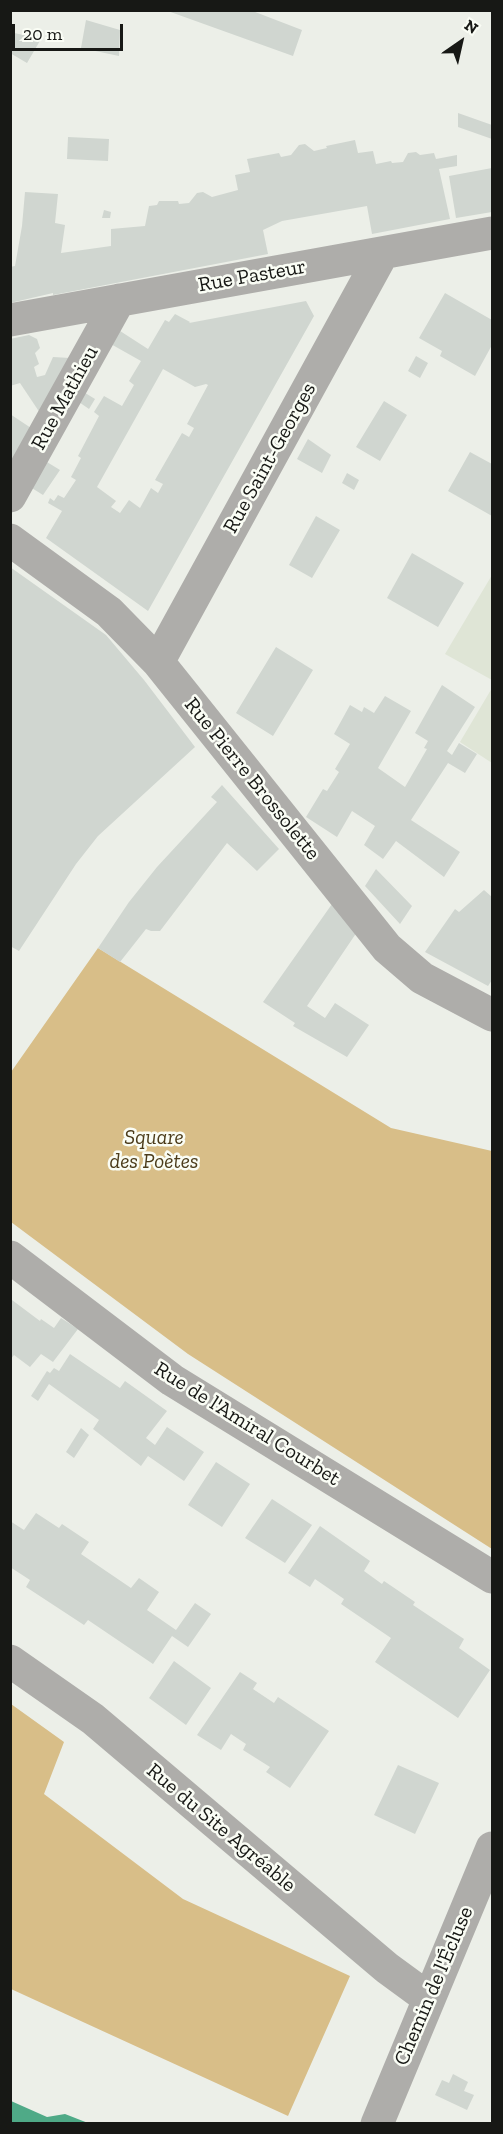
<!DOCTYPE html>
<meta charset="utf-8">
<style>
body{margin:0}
#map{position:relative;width:503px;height:2134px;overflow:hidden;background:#ecefe8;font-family:"Zilla Slab",serif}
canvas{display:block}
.frame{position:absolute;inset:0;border:12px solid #171815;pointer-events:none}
.north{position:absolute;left:431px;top:12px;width:60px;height:60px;-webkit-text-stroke:4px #fafdf5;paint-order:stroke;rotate:34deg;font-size:16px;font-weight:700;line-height:24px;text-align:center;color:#171815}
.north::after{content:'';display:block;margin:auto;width:21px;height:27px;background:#171815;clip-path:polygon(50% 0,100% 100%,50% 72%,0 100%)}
.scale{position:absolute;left:12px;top:24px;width:111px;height:27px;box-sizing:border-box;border:3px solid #171815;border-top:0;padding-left:8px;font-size:18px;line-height:21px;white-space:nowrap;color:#171815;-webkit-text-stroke:4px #fafdf5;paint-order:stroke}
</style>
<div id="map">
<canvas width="503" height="2134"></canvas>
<div class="frame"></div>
<div class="north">N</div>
<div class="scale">20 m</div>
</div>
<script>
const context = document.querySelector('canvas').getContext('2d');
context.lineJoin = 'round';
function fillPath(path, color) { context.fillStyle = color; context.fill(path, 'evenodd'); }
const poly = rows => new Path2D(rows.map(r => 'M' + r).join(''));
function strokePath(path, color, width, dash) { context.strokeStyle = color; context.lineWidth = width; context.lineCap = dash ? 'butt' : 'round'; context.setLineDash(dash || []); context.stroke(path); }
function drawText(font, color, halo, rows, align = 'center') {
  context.font = font + ' "Zilla Slab",serif'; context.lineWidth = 5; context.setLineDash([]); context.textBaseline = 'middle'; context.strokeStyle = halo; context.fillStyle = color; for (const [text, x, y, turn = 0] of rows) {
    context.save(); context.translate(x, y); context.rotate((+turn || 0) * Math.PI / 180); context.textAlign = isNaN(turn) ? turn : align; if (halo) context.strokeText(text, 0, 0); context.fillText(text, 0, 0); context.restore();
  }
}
fillPath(poly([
 [492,575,492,680,445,654],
 [492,688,492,763,460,742]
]), '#dfe5d6');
fillPath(poly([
 [98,948,391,1128,492,1151,492,1549,188,1354,11,1222,11,1072],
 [11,1704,64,1742,44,1794,183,1899,350,1976,288,2116,11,1989]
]), '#d8be88');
fillPath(poly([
 [11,2101,47,2117,65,2114,88,2123,11,2123]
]), '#4faa87');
fillPath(poly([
 [165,10,250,10,302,30,293,56],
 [86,20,120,30,119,56,81,48],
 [10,32,41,39,27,63,10,53],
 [458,113,492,125,492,139,458,127],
 [68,137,109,139,108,161,67,159],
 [355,140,358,153,373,151,376,164,391,161,392,163,403,162,408,153,416,152,420,155,434,153,436,159,457,155,457,166,439,169,450,219,372,234,367,206,282,221,263,230,268,254,53,295,53,293,10,303,10,267,15,266,22,226,25,192,58,194,55,223,65,225,61,253,111,246,111,229,145,226,149,206,157,205,159,201,178,201,179,204,189,203,197,193,203,192,212,197,238,190,235,175,250,172,247,159,279,153,281,157,291,155,299,145,305,144,314,151,327,148,326,146],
 [492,168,492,212,456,218,449,176],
 [104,210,111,212,110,218,102,218],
 [445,293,492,320,492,345,475,376,440,356,442,351,419,338],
 [306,301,314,316,148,611,46,538,62,511,48,503,50,498,54,501,58,495,64,498,76,480,71,477,81,458,78,456,99,416,94,412,104,396,122,406,134,385,129,381,141,361,109,343,117,329,148,349,165,320,169,322,175,314,190,322,189,323],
 [163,369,195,387,206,384,208,385,187,424,194,428,189,437,182,433,155,480,163,484,158,493,151,488,140,508,129,500,120,513,111,507,116,501,97,487],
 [29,335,37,339,40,348,35,353,39,364,34,367,37,377,45,375,53,357,70,358,42,416,20,383,10,386,10,339],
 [416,356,428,363,420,378,408,371],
 [82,391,95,399,89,409,76,400],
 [384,401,407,415,380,461,356,447],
 [10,414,34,430,10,472],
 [308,439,331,455,322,473,297,459],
 [470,452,492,464,492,516,448,491],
 [42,459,60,470,43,495,27,485],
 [347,473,359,480,354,490,342,483],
 [316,516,340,530,312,578,289,565],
 [412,553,464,583,438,627,387,598],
 [10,567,106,635,144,680,195,747,98,836,76,864,19,951,10,946],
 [276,647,313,670,273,736,236,713],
 [442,685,475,707,447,751,452,755,459,743,477,754,465,773,448,763,411,820,460,852,444,877,396,841,383,859,364,845,375,826,352,811,337,837,306,817,323,789,327,791,339,772,335,769,350,744,334,734,350,705,362,712,364,707,374,713,385,696,411,711,378,768,405,787,427,749,424,748,428,741,415,733],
 [222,785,279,849,257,871,227,843,160,931,151,931,146,929,120,962,98,948,129,902,157,867,217,802,211,797],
 [376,869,412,906,400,924,365,886],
 [484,890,492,897,492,980,488,986,425,952,455,909,459,912],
 [332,904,357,932,307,1006,325,1018,335,1003,369,1025,347,1057,293,1026,295,1023,263,1002],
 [12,1300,40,1321,41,1319,54,1328,61,1318,78,1329,53,1362,41,1354,30,1367,14,1355,10,1360],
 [70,1354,120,1388,125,1381,167,1411,146,1438,155,1445,167,1427,204,1452,184,1481,148,1456,141,1466,93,1429,99,1420,49,1384,38,1401,31,1396,47,1371,50,1373,54,1368,59,1371],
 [81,1428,89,1435,74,1458,66,1452],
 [216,1462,250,1484,222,1527,188,1505],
 [272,1499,312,1525,285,1563,245,1538],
 [36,1513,59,1528,62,1524,89,1542,81,1554,131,1588,139,1578,159,1592,147,1610,176,1630,195,1603,211,1614,188,1647,172,1636,153,1664,88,1620,84,1625,26,1587,30,1580,10,1567,10,1521,24,1530],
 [320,1526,370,1561,364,1571,382,1584,384,1581,415,1602,413,1605,464,1639,459,1648,490,1670,458,1718,375,1662,391,1638,341,1604,344,1599,315,1579,310,1587,288,1573],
 [174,1661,211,1688,186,1725,149,1698],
 [240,1672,257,1683,253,1689,274,1703,278,1697,329,1731,290,1788,266,1772,270,1767,243,1750,246,1744,231,1734,221,1750,197,1735],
 [398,1765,439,1783,415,1834,374,1815],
 [453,2074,468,2082,464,2091,474,2095,467,2110,435,2095,442,2080,449,2083]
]), '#d0d6d0');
strokePath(poly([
 [10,320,492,233],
 [10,496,119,300],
 [10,540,109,612,158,662,387,948,422,978,492,1015],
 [158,662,382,254],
 [10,1257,172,1380,492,1577],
 [10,1661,93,1719,387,1968,428,1998],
 [377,2124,492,1848]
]), '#aeadaa', 33);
drawText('21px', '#171815', '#fafdf5', [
 ["Rue Pasteur",252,276,-10],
 ["Rue Mathieu",65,398,-61],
 ["Rue Saint-Georges",270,458,-61],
 ["Rue Pierre Brossolette",252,779,51],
 ["Rue de l'Amiral Courbet",247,1424,32],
 ["Rue du Site Agréable",221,1828,40],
 ["Chemin de l'Écluse",434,1986,-67]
]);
drawText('italic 21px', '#4c3c1b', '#fafdf5', [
 ["Square",154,1138],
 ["des Poètes",154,1162]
]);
</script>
